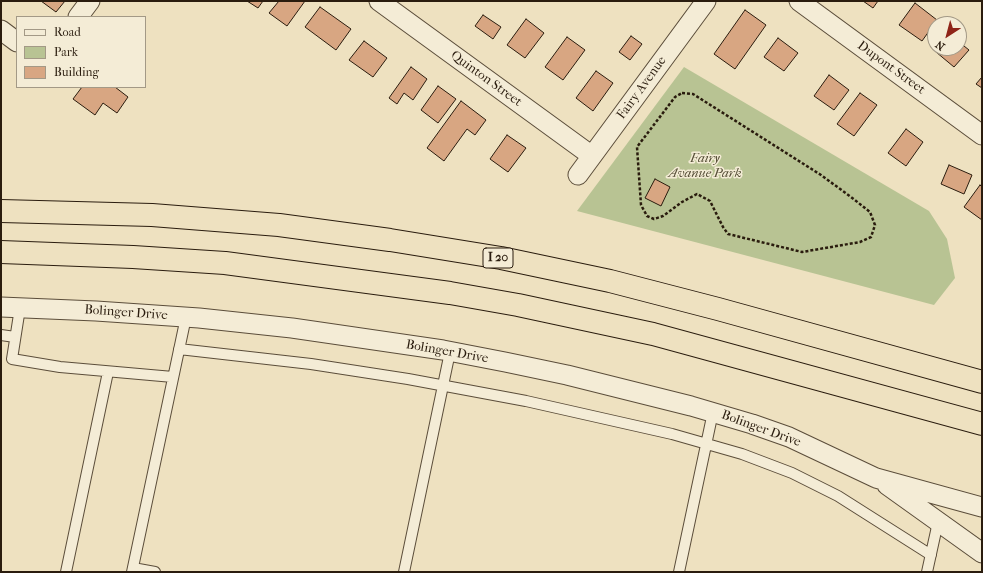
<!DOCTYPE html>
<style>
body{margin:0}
#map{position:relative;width:983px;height:573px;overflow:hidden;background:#eee1c0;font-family:"IM FELL French Canon",serif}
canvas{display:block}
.frame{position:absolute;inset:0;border:2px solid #2a1c0e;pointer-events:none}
.legend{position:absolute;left:16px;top:16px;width:130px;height:72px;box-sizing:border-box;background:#f4ecd6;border:1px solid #a39986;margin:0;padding:5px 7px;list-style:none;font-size:12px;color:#2a1c0e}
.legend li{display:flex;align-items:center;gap:8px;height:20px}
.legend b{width:20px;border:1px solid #a39986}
.north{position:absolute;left:927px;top:16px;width:40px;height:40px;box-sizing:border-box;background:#f4ecd6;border:1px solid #a39986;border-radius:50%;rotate:216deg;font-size:11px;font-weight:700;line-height:16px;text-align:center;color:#2a1c0e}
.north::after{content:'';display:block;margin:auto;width:14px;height:18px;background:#8f2418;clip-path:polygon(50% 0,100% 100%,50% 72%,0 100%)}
</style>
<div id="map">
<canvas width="983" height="573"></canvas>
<div class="frame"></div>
<ul class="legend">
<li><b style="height:5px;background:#f4ecd6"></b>Road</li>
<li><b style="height:11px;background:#b8c393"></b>Park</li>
<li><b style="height:11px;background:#d8a682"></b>Building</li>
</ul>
<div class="north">N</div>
</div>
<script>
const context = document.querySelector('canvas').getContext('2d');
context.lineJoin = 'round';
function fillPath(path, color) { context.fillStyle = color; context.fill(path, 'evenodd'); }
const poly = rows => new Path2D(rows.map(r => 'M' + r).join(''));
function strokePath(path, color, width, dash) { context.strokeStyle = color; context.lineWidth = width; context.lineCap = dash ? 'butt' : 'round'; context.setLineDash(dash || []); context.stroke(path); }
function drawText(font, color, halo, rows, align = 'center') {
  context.font = font + ' "IM FELL French Canon",serif'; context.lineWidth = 3; context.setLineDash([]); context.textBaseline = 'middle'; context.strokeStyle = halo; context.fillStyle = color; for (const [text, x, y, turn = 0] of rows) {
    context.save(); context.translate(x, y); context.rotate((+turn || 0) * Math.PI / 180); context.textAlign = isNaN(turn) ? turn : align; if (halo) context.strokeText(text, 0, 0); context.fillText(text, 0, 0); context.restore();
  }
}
fillPath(poly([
 [684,67,929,211,947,239,955,278,934,305,577,211]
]), '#b8c393');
const building = poly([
 [41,1,65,1,56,12,41,1],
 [247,1,263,1,258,8,247,1],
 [279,1,305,1,287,26,269,13,279,1],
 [863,1,878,1,873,8,863,1],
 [915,3,937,20,922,41,899,25,915,3],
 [320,7,351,29,336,50,305,27,320,7],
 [745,10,766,25,735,69,714,54,745,10],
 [483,15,501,27,493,39,475,26,483,15],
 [526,19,544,33,525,58,507,45,526,19],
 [631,36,642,44,630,60,619,52,631,36],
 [567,37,585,50,563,80,545,67,567,37],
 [778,38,798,53,784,71,764,57,778,38],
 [364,41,387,58,373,77,349,60,364,41],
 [959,42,969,50,954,67,936,52,939,48,959,48,959,42],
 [411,67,427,79,413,100,404,93,397,104,389,98,411,67],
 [596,71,613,83,593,111,576,98,596,71],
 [829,75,849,90,834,110,814,96,829,75],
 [982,77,982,88,976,84,982,77],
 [438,86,456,99,438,123,421,110,438,86],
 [82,87,115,87,128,97,117,113,103,103,95,115,73,99,82,87],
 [860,93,877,105,854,136,837,124,860,93],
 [461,101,486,120,475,135,467,129,444,161,427,148,461,101],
 [906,129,923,142,906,166,888,153,906,129],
 [507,135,526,148,508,172,490,159,507,135],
 [949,165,972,175,964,194,941,184,949,165],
 [655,179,670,187,661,206,645,198,655,179],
 [980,185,982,187,982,220,964,207,980,185]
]);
fillPath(building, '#d8a682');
strokePath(building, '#2a1c0e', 1);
const service = poly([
 [20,308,12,359,60,367,173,377],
 [1,335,15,337],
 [179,349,311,364,408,379,526,401,672,434,742,454,792,473,838,496,931,555],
 [133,568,155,572],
 [66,572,108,372],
 [132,572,186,317],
 [404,572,450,352],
 [679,572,713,412],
 [927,572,938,522]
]);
const minor = poly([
 [379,1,592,156],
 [799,1,982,135],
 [78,17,90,1],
 [1,30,17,42],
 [578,175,706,1],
 [1,307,96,311,199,318,292,328,443,350,505,362,567,375,691,406,752,424,789,437,876,478,982,507],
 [887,485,982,553]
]);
const motorway = poly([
 [1,211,152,215,279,225,390,240,501,258,610,281,718,309,982,382],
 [1,252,133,257,225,263,450,293,518,305,653,334,982,424]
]);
strokePath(service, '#5b4d3a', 12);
strokePath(minor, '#5b4d3a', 21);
strokePath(motorway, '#2a1c0e', 24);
strokePath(poly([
 [682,93,693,94,821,175,851,197,870,212,875,225,871,237,860,242,802,252,728,234,723,227,710,201,697,194,682,202,663,216,654,219,647,216,641,205,637,147,675,97,682,93]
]), '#2a1c0e', 2.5, [3, 2]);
strokePath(service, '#f4ecd6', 10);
strokePath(minor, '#f4ecd6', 19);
strokePath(motorway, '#eee1c0', 22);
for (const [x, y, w] of [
 [498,258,30]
]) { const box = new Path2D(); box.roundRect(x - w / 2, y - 10, w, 20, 3); context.fillStyle = '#f4ecd6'; context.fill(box); strokePath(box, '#2a1c0e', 1); }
drawText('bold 12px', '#2a1c0e', null, [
 ["I 20",498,258]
]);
drawText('13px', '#2a1c0e', '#f4ecd6', [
 ["Dupont Street",891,68,36],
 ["Quinton Street",486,79,36],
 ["Fairy Avenue",642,88,-54],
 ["Bolinger Drive",126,313,4],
 ["Bolinger Drive",447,352,10],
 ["Bolinger Drive",761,429,20]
]);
drawText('italic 13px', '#554e36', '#f4ecd6', [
 ["Fairy",705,159],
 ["Avanue Park",705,174]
]);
</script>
